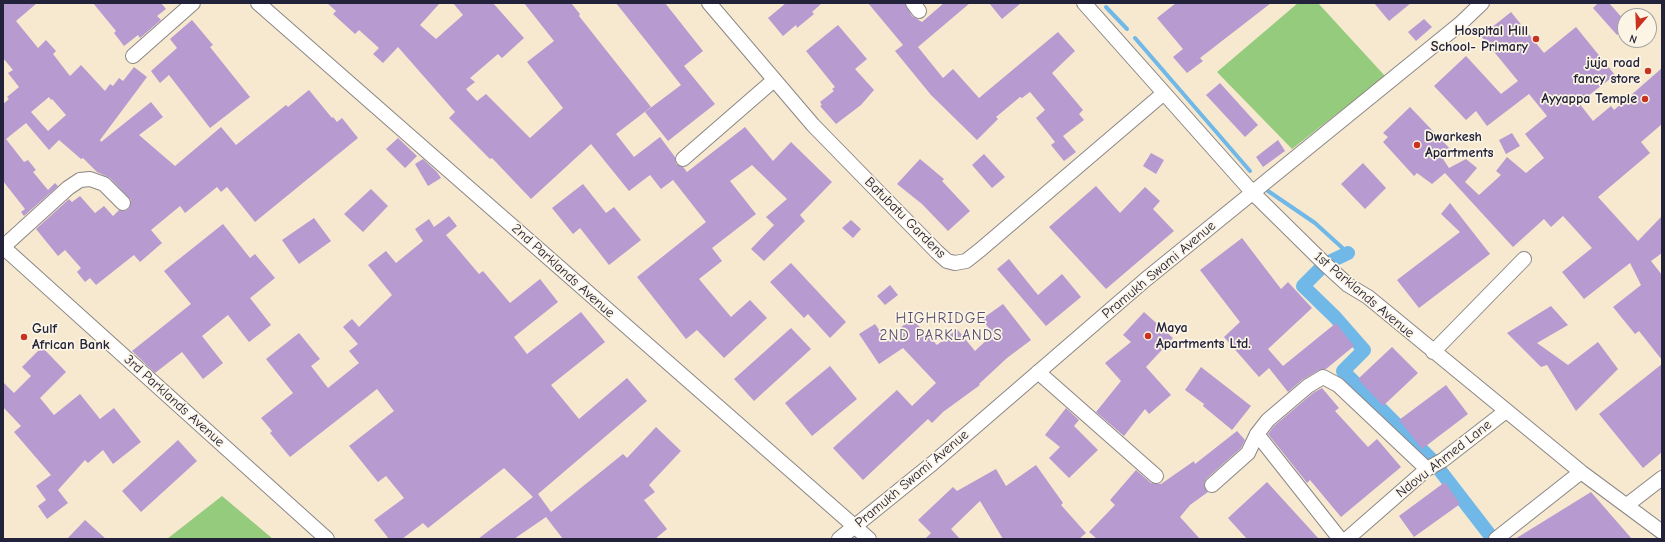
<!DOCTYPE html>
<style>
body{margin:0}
#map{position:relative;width:1665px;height:542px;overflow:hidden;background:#f6e9d0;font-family:"Comic Neue",sans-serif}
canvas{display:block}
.frame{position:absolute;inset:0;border:4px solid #22223b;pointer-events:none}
.north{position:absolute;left:1617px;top:8px;width:40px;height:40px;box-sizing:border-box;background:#fcf5e5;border:1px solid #a5a1a1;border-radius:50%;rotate:199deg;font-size:11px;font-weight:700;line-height:16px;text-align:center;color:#22223b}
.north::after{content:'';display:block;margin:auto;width:14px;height:18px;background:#c8321e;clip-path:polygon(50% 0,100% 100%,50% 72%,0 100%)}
</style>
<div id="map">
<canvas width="1665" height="542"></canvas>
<div class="frame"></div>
<div class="north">N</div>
</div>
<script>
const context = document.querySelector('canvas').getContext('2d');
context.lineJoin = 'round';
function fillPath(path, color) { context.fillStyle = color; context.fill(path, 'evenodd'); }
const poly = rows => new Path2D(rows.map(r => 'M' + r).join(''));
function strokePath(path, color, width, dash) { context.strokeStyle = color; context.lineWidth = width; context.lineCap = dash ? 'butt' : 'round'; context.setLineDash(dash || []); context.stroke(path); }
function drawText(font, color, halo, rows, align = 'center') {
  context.font = font + ' "Comic Neue",sans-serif'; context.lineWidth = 3.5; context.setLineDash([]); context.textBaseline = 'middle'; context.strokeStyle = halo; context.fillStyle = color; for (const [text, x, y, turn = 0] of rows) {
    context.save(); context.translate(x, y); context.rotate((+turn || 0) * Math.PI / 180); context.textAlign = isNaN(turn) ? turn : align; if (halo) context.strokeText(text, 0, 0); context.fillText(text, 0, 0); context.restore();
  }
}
fillPath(poly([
 [1298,3,1318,3,1385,76,1292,149,1217,72],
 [222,496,273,539,167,539]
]), '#95cb7c');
strokePath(poly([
 [1106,7,1127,29],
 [1135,38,1250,171],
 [1268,191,1315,223,1348,253]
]), '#70b8e8', 4);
strokePath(poly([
 [1348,253,1325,264,1303,286,1335,317,1364,350,1343,371,1432,460,1493,539]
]), '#70b8e8', 14);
fillPath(poly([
 [3,3,37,3,16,21,38,48,46,40,56,51,53,54,70,76,81,65,105,91,110,84,113,86,119,78,123,81,134,67,147,77,100,140,101,142,151,102,163,117,139,135,175,166,221,127,236,145,286,105,288,107,309,90,332,118,333,117,337,122,342,118,358,138,255,222,227,187,221,192,217,187,185,213,180,206,151,230,162,243,140,262,134,255,96,285,90,278,85,282,77,272,81,268,65,250,58,256,36,229,69,199,72,202,80,196,95,213,104,206,113,216,119,210,125,211,129,209,131,200,110,178,97,172,83,158,81,159,59,140,49,150,26,123,6,139,24,162,28,160,36,170,33,172,48,190,55,183,58,186,24,216,21,212,25,209,3,181,3,104,9,99,7,97,19,87,8,73,13,70,3,58],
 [49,97,51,100,52,99,66,115,48,131,31,112],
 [93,3,161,3,166,9,157,16,161,20,140,38,138,35,124,46,114,33,116,31],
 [327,3,440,3,420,25,436,39,463,15,453,3,493,3,524,38,502,58,498,54,470,78,475,82,466,89,477,101,486,94,530,138,563,108,527,62,554,41,524,3,571,3,580,14,579,16,651,107,616,134,634,157,660,137,675,157,676,164,683,167,687,172,745,127,773,161,791,142,832,182,800,215,805,221,764,261,751,249,774,225,766,217,787,199,752,165,730,181,756,214,712,248,722,261,699,279,731,317,750,300,767,318,724,358,697,330,686,339,637,277,706,222,673,180,661,189,650,175,629,191,591,144,531,199,492,158,490,159,449,118,455,112,398,47,383,63,373,54,379,48,359,30,355,34,333,14,336,11],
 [616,3,665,3,703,51,684,66,715,104,668,141,645,112,681,85],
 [786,3,822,3,812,12,814,14,797,28,796,25,783,36,768,18],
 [868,3,905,3,912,16,922,22,944,3,970,3,918,47,943,78,953,69,979,98,1058,32,1075,51,1052,73,1083,110,1079,114,1084,120,1063,136,1076,152,1064,161,1051,145,1055,142,1036,118,1045,110,1030,92,1022,98,1020,97,996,117,998,119,977,140,931,95,895,51,903,45],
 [989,3,1021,3,1002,19],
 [1176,3,1271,3,1200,58,1203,61,1187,73,1173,57,1183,49,1157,18],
 [1374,3,1411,3,1389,21],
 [1598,3,1609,3,1625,21,1625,28,1617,35,1593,8],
 [1511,12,1544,53,1576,27,1615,75,1579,103,1593,121,1611,106,1614,110,1662,68,1662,124,1641,142,1650,153,1598,197,1638,241,1662,216,1662,253,1651,261,1662,275,1662,360,1639,331,1635,334,1613,307,1641,285,1630,263,1584,299,1562,272,1592,248,1563,216,1551,227,1544,219,1513,247,1445,173,1432,184,1417,173,1414,176,1383,142,1388,137,1383,133,1410,107,1453,152,1443,159,1449,168,1466,159,1477,168,1465,182,1479,195,1501,175,1496,171,1507,157,1526,173,1544,158,1525,134,1547,116,1529,94,1487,126,1476,111,1466,120,1434,86,1466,56,1501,94,1518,81,1481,36],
 [1424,19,1432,27,1416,41,1408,32],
 [192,20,213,45,210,47,250,97,210,128,169,75,160,83,151,71,177,48,170,39],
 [838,25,867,59,855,69,874,90,861,105,836,124,820,106,822,105,820,102,834,91,832,89,835,87,806,51],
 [1220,83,1258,125,1245,137,1206,95],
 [1512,133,1520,146,1506,154,1499,140],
 [398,138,417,156,405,168,386,149],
 [1278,140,1285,151,1263,167,1256,157],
 [1151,153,1164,160,1156,174,1143,166],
 [984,154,1005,177,992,188,972,165],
 [423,159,437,172,441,178,428,186,415,164],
 [920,159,944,179,942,181,970,211,948,231,922,204,897,184],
 [1363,163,1386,188,1365,209,1341,184],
 [583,184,606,213,614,207,641,240,609,265,580,228,573,234,552,208],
 [1096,186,1120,213,1145,187,1160,201,1153,209,1174,231,1106,289,1049,227],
 [371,189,388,206,363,232,344,214],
 [1450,203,1490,254,1419,308,1397,280,1460,232,1441,214],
 [449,216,457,226,446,235,479,274,483,271,510,303,540,279,558,302,514,337,527,354,581,312,605,342,551,385,579,419,627,378,647,401,538,494,551,512,623,454,627,458,656,427,681,451,649,485,655,492,644,500,667,529,655,539,563,539,546,517,514,539,478,539,533,497,504,468,428,528,423,523,402,539,389,539,374,520,404,498,386,476,378,482,349,446,394,411,377,389,290,457,270,433,272,431,261,418,293,393,266,359,299,333,320,359,311,366,328,388,359,363,349,351,358,344,343,327,352,319,359,327,392,295,368,265,386,251,396,263,423,241,415,229,429,219,434,227],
 [314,218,331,241,299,264,282,240],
 [851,220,861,229,853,238,842,228],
 [223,224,250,258,255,254,275,278,250,298,271,325,249,342,228,315,202,336,223,363,203,379,182,352,155,373,132,351,191,304,164,271],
 [1242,238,1281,289,1288,282,1312,308,1268,349,1283,366,1336,323,1354,346,1326,369,1319,370,1302,380,1288,392,1269,368,1259,377,1224,337,1240,322,1200,270],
 [1009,259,1038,295,1062,274,1081,297,1046,326,997,269],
 [791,263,846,322,830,338,808,314,804,318,770,282],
 [890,285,898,295,885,305,877,296],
 [1003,304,1031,340,1007,358,979,384,980,385,943,412,932,423,928,419,863,480,833,448,897,390,912,406,936,383,903,348,879,364,859,334,875,324,887,341,911,318,937,345,957,329,975,351,993,334,982,319],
 [1551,306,1568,325,1537,343,1568,365,1598,342,1618,369,1576,411,1547,365,1541,367,1507,333],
 [1144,312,1173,338,1146,367,1171,395,1149,414,1145,409,1124,436,1096,412,1121,381,1105,363,1131,342,1123,335],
 [791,328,811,349,754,401,734,379],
 [42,347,66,372,40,398,54,415,80,394,100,419,114,408,141,442,113,464,103,450,88,463,85,460,58,490,68,503,47,519,38,506,46,500,36,486,51,475,14,432,21,426,3,407,3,382,14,393,31,376,22,367],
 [1392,347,1418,373,1383,406,1358,379],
 [1662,364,1662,452,1643,468,1599,414],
 [830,366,857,399,812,436,785,403],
 [1201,367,1251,406,1232,430,1203,406,1204,404,1185,390],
 [1446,385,1468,414,1422,449,1399,420],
 [1322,388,1339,408,1335,411,1368,447,1377,439,1401,467,1341,517,1310,480,1307,483,1304,479,1268,434,1274,426,1313,393],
 [1066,408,1079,420,1074,426,1098,450,1069,478,1049,458,1060,447,1045,435],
 [1237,431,1245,440,1241,448,1206,479,1204,486,1208,492,1190,505,1180,517,1200,539,1097,539,1089,532,1115,505,1110,500,1136,470,1151,483,1161,484,1194,461,1195,464],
 [178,440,197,461,141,512,122,491],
 [1036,465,1063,503,1061,505,1086,533,1079,539,1003,539,980,501,951,529,960,539,925,539,931,533,918,520,953,487,957,491,996,469,1006,486],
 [1267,482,1319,539,1247,539,1228,518],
 [1445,482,1460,504,1414,537,1399,516],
 [1591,492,1632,539,1515,539],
 [85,520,106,539,67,539]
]), '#b69ad0');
const street = poly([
 [258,3,869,539],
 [709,3,813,125,937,252,947,261,955,263,966,261,980,250,1164,93],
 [913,3,919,11],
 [1084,3,1253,193,1325,264,1348,285,1368,297,1581,472,1662,532],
 [133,56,193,3],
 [683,159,774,80],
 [3,247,327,539],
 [3,247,68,188,80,180,90,179,104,184,123,203],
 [1433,352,1524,259],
 [1038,372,1156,476],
 [1257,434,1340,539],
 [1212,485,1248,453,1257,434,1268,420,1308,386,1323,377,1338,385,1427,469],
 [1627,505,1662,478],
 [839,539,933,463,1145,280,1460,24,1482,3],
 [1347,539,1427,469,1443,460,1506,411],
 [1496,539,1581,472]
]);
strokePath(street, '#8c8686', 16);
strokePath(street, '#fff', 14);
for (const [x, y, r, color] of [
 [1536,39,4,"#c8321e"],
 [1648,71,4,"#c8321e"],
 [1645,99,4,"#c8321e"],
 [1417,145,4,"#c8321e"],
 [1148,336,4,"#c8321e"],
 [24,337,4,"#c8321e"]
]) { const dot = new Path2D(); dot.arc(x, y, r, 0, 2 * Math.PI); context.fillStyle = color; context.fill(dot); strokePath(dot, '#fcf5e5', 1.5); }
drawText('bold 14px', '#22223b', '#fcf5e5', [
 ["Hospital Hill",1528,31],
 ["School- Primary",1528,47],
 ["juja road",1640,63],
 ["fancy store",1640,79],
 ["Ayyappa Temple",1637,99],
 ["Dwarkesh",1425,137,"left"],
 ["Apartments",1425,153,"left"],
 ["Maya",1156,328,"left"],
 ["Apartments Ltd.",1156,344,"left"],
 ["Gulf",32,329,"left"],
 ["African Bank",32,345,"left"]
], 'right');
drawText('14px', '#22223b', '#fcf5e5', [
 ["Batubatu Gardens",905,218,45],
 ["Pramukh Swami Avenue",1159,270,-40],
 ["2nd Parklands Avenue",563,271,42],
 ["1st Parklands Avenue",1364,295,40],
 ["3rd Parklands Avenue",174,401,42],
 ["Ndovu Ahmed Lane",1444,459,-38],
 ["Pramukh Swami Avenue",912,479,-40]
]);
context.letterSpacing = '1px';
drawText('15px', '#564c6f', '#fcf5e5', [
 ["HIGHRIDGE",941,319],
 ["2ND PARKLANDS",941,336]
]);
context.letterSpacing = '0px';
</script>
